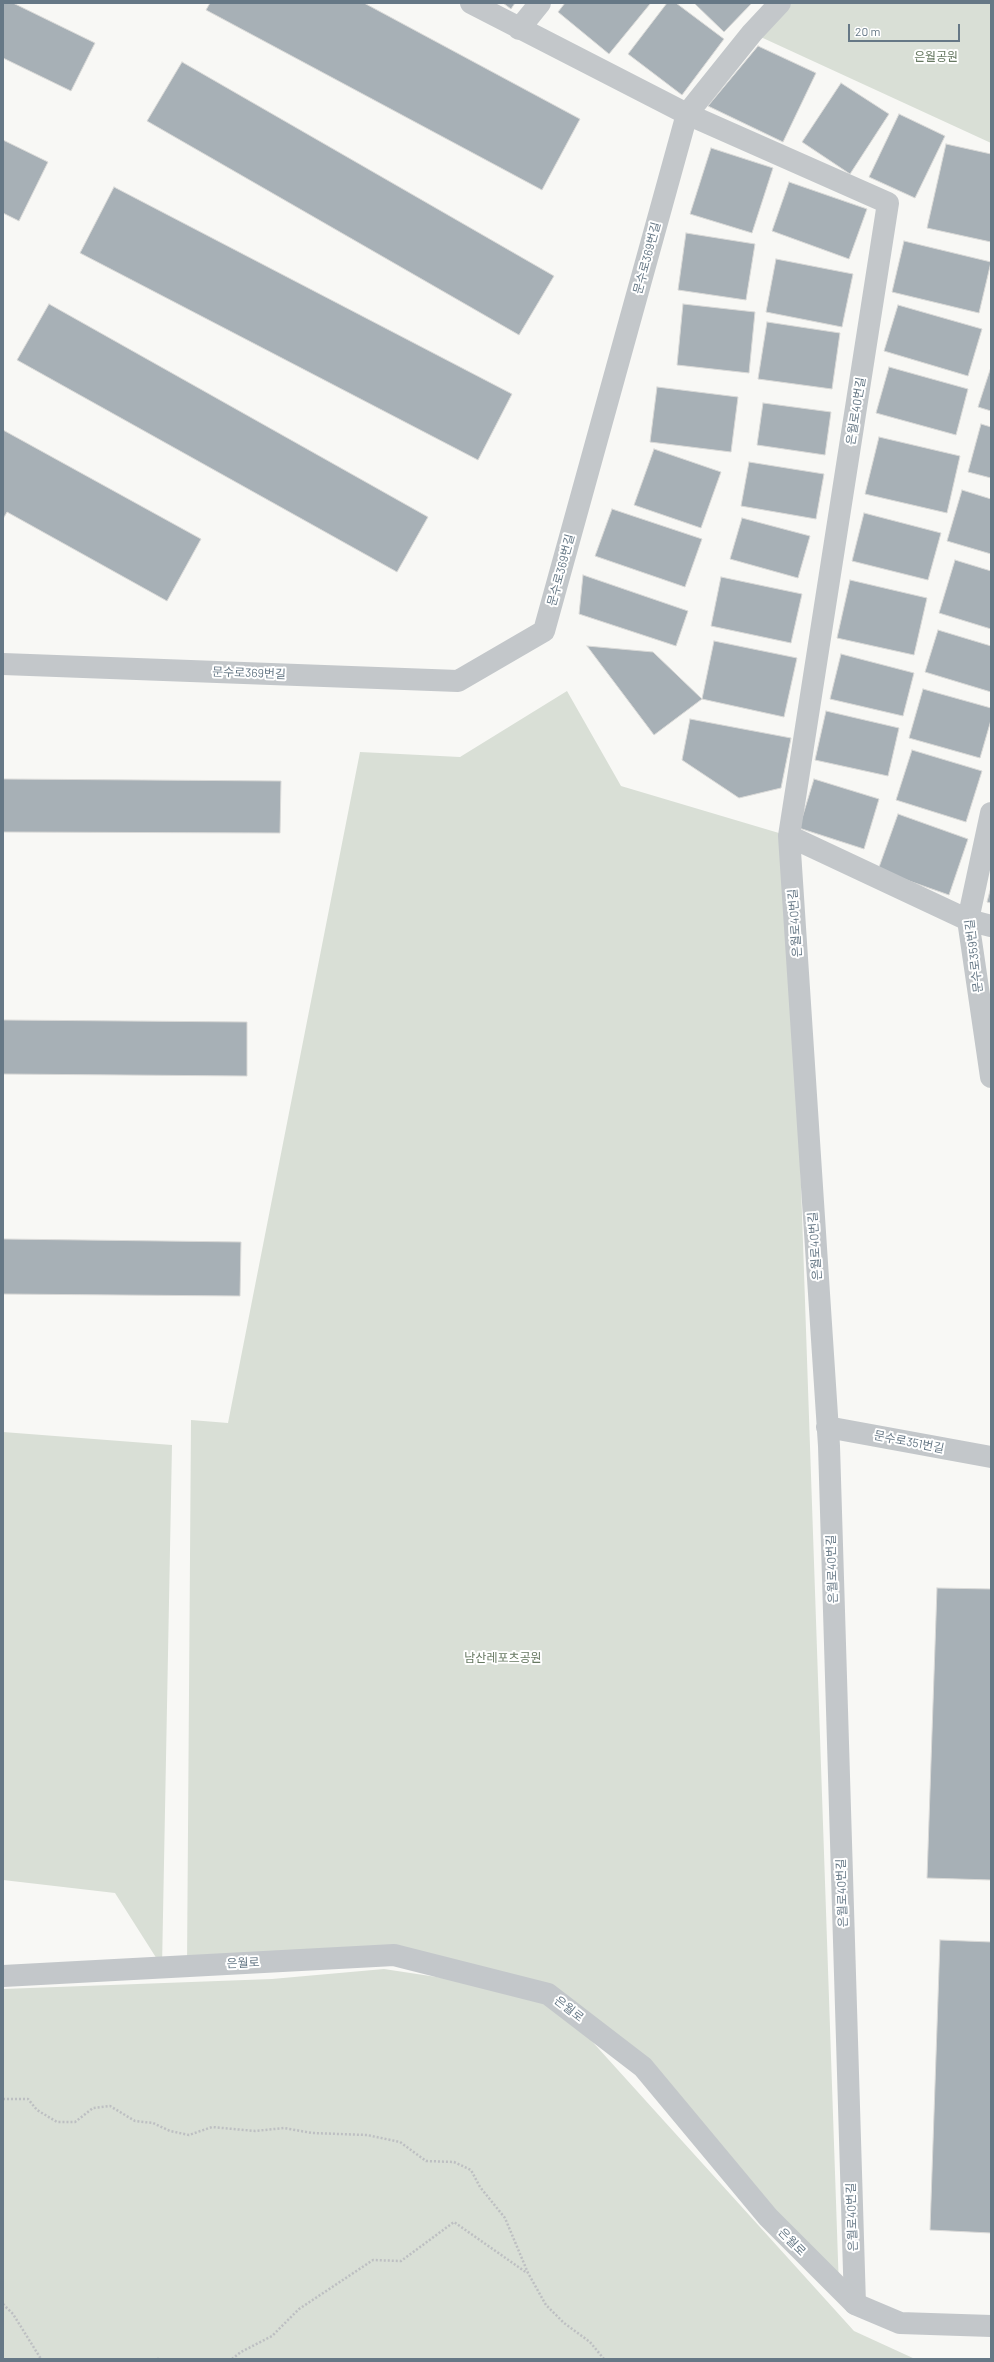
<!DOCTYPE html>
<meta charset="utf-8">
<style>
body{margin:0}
#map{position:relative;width:994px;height:2362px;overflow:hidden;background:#f8f8f5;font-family:Barlow,sans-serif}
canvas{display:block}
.frame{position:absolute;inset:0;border:4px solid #667886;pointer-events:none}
.scale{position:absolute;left:848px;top:24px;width:112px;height:18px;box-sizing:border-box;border:2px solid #667886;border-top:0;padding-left:5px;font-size:12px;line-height:14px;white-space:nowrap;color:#667886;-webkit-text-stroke:3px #fff;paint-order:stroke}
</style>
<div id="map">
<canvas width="994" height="2362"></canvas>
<div class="frame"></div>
<div class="scale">20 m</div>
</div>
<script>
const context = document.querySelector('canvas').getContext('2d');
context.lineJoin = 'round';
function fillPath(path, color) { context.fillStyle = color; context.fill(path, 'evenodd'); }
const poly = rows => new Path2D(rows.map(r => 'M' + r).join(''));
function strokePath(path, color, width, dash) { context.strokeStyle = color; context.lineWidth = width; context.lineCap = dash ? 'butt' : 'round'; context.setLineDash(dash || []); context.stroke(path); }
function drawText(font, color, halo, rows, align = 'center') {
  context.font = font + ' Barlow,"Noto Sans KR",sans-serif'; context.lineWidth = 4; context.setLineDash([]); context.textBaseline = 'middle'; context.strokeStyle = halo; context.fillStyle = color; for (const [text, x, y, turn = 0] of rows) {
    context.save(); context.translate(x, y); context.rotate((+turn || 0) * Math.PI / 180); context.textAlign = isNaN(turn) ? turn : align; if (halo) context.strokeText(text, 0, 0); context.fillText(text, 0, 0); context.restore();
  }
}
fillPath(poly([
 [780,3,991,3,991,143,752,33],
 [567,691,621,786,789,836,839,2289,643,2067,551,1996,854,2331,915,2359,3,2359,3,1989,272,1979,384,1969,542,1993,394,1955,187,1966,191,1420,228,1423,360,752,460,757],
 [3,1432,172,1445,162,1967,115,1893,3,1880]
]), '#d9dfd6');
const building = poly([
 [3,3,13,3,95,43,71,91,3,58,3,3],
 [210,3,364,3,580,119,542,190,206,10,210,3],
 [503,3,515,3,511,9,503,3],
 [565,3,648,3,650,4,609,54,558,12,565,3],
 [667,3,676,3,724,39,682,95,628,54,667,3],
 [694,3,752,3,724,32,694,3],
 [758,46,816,73,783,142,708,106,758,46],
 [182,62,554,276,519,335,147,121,182,62],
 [841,83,889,114,850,174,802,142,841,83],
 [899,114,945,136,915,198,869,177,899,114],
 [3,140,48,162,19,221,3,213,3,140],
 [946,144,991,154,991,242,927,228,946,144],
 [711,148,773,168,752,233,690,214,711,148],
 [789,182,867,209,849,259,772,231,789,182],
 [114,187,512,394,478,460,80,253,114,187],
 [686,233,755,244,746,300,678,290,686,233],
 [904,241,991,262,979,313,892,292,904,241],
 [776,259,853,274,842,327,766,312,776,259],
 [49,304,428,517,397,572,17,360,49,304],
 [683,304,755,312,749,373,677,365,683,304],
 [898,305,982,329,968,376,884,351,898,305],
 [767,322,840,333,832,389,758,379,767,322],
 [889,367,968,389,956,435,876,413,889,367],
 [991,367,991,411,978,407,991,367],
 [657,387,738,397,731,452,650,442,657,387],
 [763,403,831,412,825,455,757,445,763,403],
 [981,424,991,427,991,478,968,472,981,424],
 [3,430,201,539,167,601,7,512,3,519,3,430],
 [879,437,960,456,947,513,865,494,879,437],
 [654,449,721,472,701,528,634,505,654,449],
 [749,462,824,474,816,519,741,506,749,462],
 [962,490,991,499,991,554,947,541,962,490],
 [612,509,702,539,685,587,595,556,612,509],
 [864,513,941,533,928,580,852,561,864,513],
 [742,518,810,536,798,578,730,559,742,518],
 [955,560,991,571,991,629,939,613,955,560],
 [583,575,688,611,676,646,579,614,583,575],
 [721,577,802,594,791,643,711,626,721,577],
 [850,580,927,598,914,655,837,638,850,580],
 [938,630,991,646,991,692,925,672,938,630],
 [714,641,797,658,784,717,702,699,714,641],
 [587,646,653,652,702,699,654,735,587,646],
 [841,654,914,673,903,716,830,699,841,654],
 [923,689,991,708,991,720,980,758,909,738,923,689],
 [826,711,899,728,888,776,815,760,826,711],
 [690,719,791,738,781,788,739,798,682,760,690,719],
 [912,750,982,771,966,822,896,800,912,750],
 [3,779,281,781,280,833,3,832,3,779],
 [814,779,879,799,864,849,799,828,814,779],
 [898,814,968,839,949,895,878,870,898,814],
 [991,887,991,903,987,902,991,887],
 [3,1020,247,1022,247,1076,3,1074,3,1020],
 [3,1239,241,1242,240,1296,3,1294,3,1239],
 [937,1588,991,1589,991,1880,927,1878,937,1588],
 [940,1940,991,1942,991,2233,930,2230,940,1940]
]);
fillPath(building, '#a7b0b6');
strokePath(building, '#d9d9d7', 1);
strokePath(poly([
 [3,2099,28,2099,37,2110,57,2122,75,2122,93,2108,110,2106,135,2121,153,2123,170,2131,189,2135,212,2127,255,2131,284,2128,312,2133,367,2135,400,2142,426,2161,454,2162,471,2170,480,2187,505,2218,528,2273,546,2305,564,2323,590,2342,604,2359],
 [3,2304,13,2314,41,2359],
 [157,2359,159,2359],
 [232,2359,241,2352,272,2336,299,2309,373,2260,401,2261,454,2222,527,2273]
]), '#bdbfc2', 2.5, [2, 2]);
strokePath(poly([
 [471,3,687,114,888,203,789,836,829,1446,855,2304],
 [519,29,540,3],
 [3,664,458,681,544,631,687,114,752,33,780,3],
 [991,813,968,920,991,1077],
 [789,836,968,920,991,926],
 [827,1427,991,1457]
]), '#c3c7ca', 22);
strokePath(poly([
 [3,1976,394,1955,548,1994,643,2067,768,2217,855,2304,900,2323,991,2326]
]), '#c3c7ca', 22);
drawText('12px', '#667861', '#fff', [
 ["은월공원",936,57],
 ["남산레포츠공원",503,1658]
]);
drawText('12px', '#667886', '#fff', [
 ["문수로369번길",647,258,-75],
 ["은월로40번길",856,411,-81],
 ["문수로369번길",561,570,-75],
 ["문수로369번길",249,673,2],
 ["은월로40번길",795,923,-94],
 ["문수로359번길",974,956,-97],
 ["은월로40번길",815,1246,-94],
 ["문수로351번길",909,1442,11],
 ["은월로40번길",832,1569,-92],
 ["은월로40번길",842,1893,-92],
 ["은월로",243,1963,-3],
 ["은월로",569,2009,38],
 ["은월로40번길",852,2217,-92],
 ["은월로",792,2242,45]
]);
</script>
